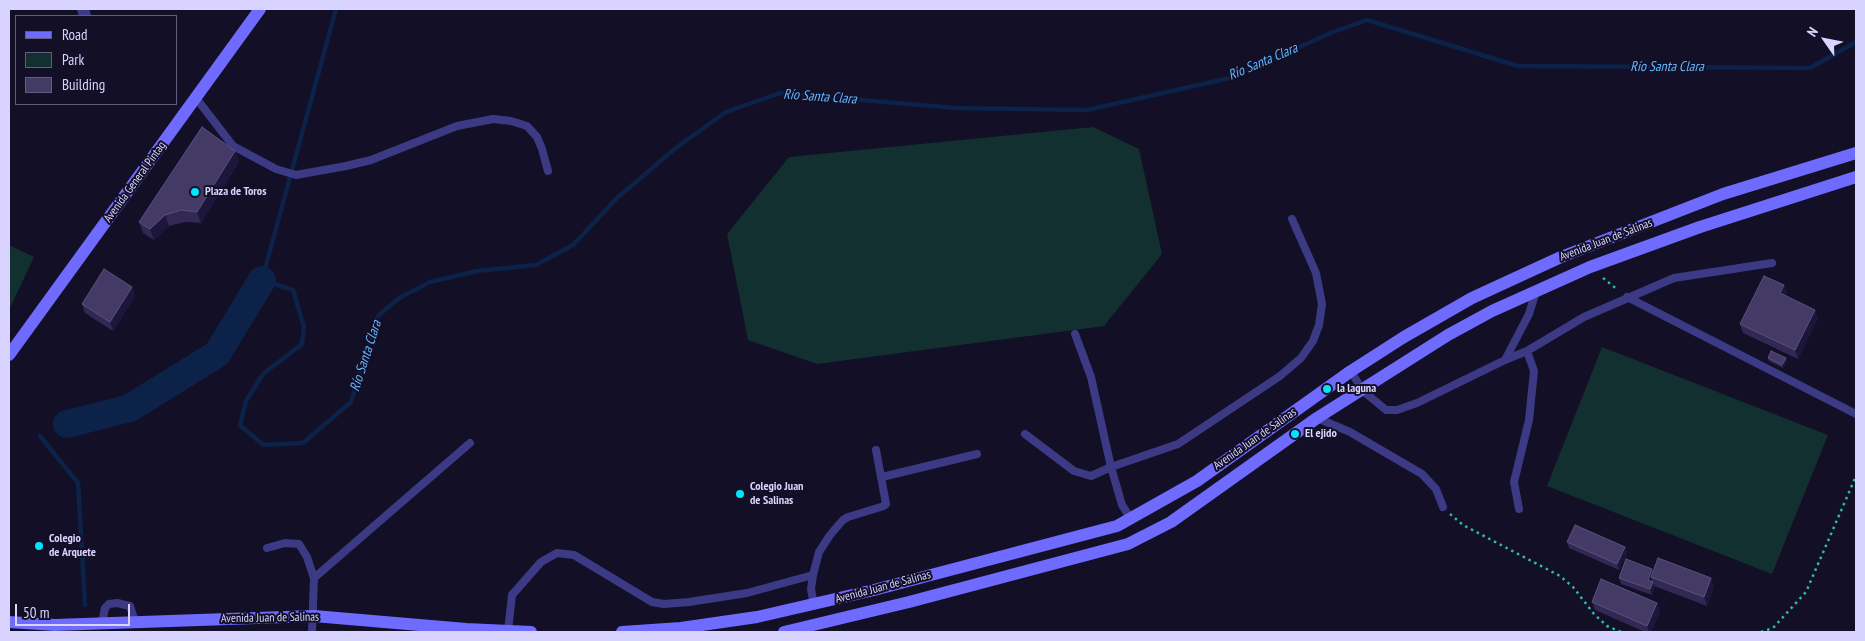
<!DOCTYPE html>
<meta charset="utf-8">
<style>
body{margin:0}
#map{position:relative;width:1865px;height:641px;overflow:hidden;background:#130f26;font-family:"PT Sans Narrow",sans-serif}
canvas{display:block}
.frame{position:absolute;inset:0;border:10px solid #d9d4ff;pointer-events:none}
.legend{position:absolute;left:15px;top:15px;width:162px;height:90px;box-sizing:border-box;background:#130f26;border:1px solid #625e7d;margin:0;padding:6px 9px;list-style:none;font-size:15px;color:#d9d4ff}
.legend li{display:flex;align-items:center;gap:10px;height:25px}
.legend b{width:25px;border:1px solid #625e7d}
.north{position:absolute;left:1800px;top:15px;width:50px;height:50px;-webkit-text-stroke:4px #130f26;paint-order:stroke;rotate:303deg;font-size:14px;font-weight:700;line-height:20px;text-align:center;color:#d9d4ff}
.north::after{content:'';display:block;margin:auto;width:18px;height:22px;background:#d9d4ff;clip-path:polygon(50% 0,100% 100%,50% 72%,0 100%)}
.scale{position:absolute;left:15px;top:604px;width:115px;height:22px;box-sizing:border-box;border:2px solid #d9d4ff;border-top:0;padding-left:6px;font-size:15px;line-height:18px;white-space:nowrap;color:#d9d4ff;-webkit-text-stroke:4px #130f26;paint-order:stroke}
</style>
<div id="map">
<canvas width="1865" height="641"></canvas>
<div class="frame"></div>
<ul class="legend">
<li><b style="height:6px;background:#6f6bff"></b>Road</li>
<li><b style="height:14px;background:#12302f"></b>Park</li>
<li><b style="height:14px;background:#433a66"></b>Building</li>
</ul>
<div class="north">N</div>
<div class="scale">50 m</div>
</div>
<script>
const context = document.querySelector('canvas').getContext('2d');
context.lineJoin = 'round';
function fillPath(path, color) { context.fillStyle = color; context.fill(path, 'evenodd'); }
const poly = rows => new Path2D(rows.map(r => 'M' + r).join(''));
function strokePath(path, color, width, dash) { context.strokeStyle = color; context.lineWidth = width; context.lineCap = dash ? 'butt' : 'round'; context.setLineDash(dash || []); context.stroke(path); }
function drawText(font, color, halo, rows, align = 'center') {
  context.font = font + ' "PT Sans Narrow",sans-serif'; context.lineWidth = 4; context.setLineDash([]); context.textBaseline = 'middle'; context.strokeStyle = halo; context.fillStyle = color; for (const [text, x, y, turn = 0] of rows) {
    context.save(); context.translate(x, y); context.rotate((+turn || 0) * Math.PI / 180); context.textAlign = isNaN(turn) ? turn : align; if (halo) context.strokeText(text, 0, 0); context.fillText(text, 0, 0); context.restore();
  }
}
fillPath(poly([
 [1093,127,1139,149,1162,254,1104,326,817,364,748,340,727,234,789,157],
 [9,245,34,257,9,310],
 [1602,347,1828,435,1772,574,1547,486]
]), '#12302f');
strokePath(poly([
 [336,9,262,280,293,290,304,327,302,344,263,374,246,401,240,425,263,445,303,443,351,402,378,316,399,298,430,282,477,271,536,265,573,245,617,198,677,147,726,112,780,93,955,108,1087,110,1230,78,1333,32,1367,20,1518,66,1810,68,1856,42],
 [40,436,78,483,85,605]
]), '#0c2248', 4.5);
strokePath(poly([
 [67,424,130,408,217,354,262,280]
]), '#0c2248', 28);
strokePath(poly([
 [1603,278,1618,290],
 [1450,514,1463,525,1560,576,1573,587,1594,614,1607,626,1621,632],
 [1761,632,1773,628,1806,592,1856,476]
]), '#2fb8b0', 2.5, [2.5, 4]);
strokePath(poly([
 [196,98,233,146,276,169,296,175,346,166,371,160,457,126,493,119,511,121,527,126,537,137,542,149,548,171],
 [1627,297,1856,414],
 [1075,334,1091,377,1111,467,1122,505,1131,519],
 [1505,360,1529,314,1536,291],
 [1351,371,1362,390,1386,410,1397,410,1417,403,1505,360,1527,351,1584,317,1674,278,1772,263],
 [1317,418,1350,432,1422,474,1436,489,1443,507],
 [1025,434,1074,471,1091,476,1111,467,1178,444,1280,376,1301,358,1313,341,1319,325,1322,304,1316,273,1292,219],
 [882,477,977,454],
 [1519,509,1514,482,1529,420,1534,371,1527,351],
 [267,548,285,543,299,544,307,557,314,578,312,632],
 [314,578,470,443],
 [814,605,811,589,813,575,819,552,830,535,843,520,848,517,884,506,886,504,876,450],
 [102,623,105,608,109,604,117,603,130,606,135,622],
 [508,631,512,595,541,562,557,553,574,555,652,602,664,604,689,602,747,593,813,575]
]), '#3d3a85', 8);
strokePath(poly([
 [83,9,85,16]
]), '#3d3a85', 12);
strokePath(poly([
 [9,355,260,9],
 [9,622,55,625,314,616,466,629,531,632],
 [622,632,681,628,757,617,874,590,1117,526,1197,481,1351,371,1404,337,1472,298,1561,257,1723,194,1856,153],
 [784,632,909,602,1128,544,1171,522,1317,418,1448,335,1492,311,1590,267,1700,227,1856,177]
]), '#6f6bff', 12);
fillPath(poly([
 [235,151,239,162,201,223,185,222,169,226,154,240,143,233,139,222],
 [1784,285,1787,294,1786,296,1818,318,1798,359,1743,333,1740,324],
 [132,287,135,296,113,331,85,313,82,304],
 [1768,358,1786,358,1787,361,1783,368,1769,361],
 [1567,542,1625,547,1627,552,1619,570,1569,548],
 [1652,569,1653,572,1714,586,1707,606,1654,586,1655,587,1652,595,1621,584,1619,578],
 [1592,602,1657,603,1660,612,1651,632,1645,632,1595,610]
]), '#312854');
fillPath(poly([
 [235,151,239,162,201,223,197,212],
 [165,215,169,226,154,240,150,229],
 [1784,285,1787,294,1783,302,1780,293],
 [132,287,135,296,113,331,110,322],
 [1815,310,1818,318,1798,359,1795,350],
 [1786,358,1787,361,1783,368,1782,365],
 [1625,547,1627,552,1619,570,1617,564],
 [1652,569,1654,575,1651,577,1652,581,1650,586,1648,580],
 [1711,578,1714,586,1707,606,1704,597],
 [1653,582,1655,587,1652,595,1650,589],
 [1657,603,1660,612,1651,632,1649,632,1647,626]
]), '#1d163a');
const building = poly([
 [202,127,235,151,197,212,181,210,165,215,150,229,139,222,202,127],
 [104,269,132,287,110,322,82,304,104,269],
 [1764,276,1784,285,1780,293,1815,310,1795,350,1740,324,1764,276],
 [1771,351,1786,358,1782,365,1768,358,1771,351],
 [1575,525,1625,547,1617,564,1567,542,1575,525],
 [1658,558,1711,578,1704,597,1651,577,1658,558],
 [1626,559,1652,569,1648,580,1653,582,1650,589,1619,578,1626,559],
 [1601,579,1657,603,1647,626,1592,602,1601,579]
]);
fillPath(building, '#433a66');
strokePath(building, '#5a527e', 1);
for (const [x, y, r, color] of [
 [195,192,5,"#00e5ff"],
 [1327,389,5,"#00e5ff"],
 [1295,434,5,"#00e5ff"],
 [740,494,5,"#00e5ff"],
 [39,546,5,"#00e5ff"]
]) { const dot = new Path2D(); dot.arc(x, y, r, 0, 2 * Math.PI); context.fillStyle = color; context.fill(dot); strokePath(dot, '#130f26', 2); }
drawText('12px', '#d9d4ff', '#130f26', [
 ["Avenida General Pintag",135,182,-54],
 ["Avenida Juan de Salinas",1606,240,-21],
 ["Avenida Juan de Salinas",1255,439,-35],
 ["Avenida Juan de Salinas",883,587,-15],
 ["Avenida Juan de Salinas",270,618,-1]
]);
drawText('bold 12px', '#d9d4ff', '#130f26', [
 ["Plaza de Toros",205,192],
 ["la laguna",1337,389],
 ["El ejido",1305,434],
 ["Colegio Juan",750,487],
 ["de Salinas",750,501],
 ["Colegio",49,539],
 ["de Arquete",49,553]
], 'left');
drawText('italic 14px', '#62b6ff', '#130f26', [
 ["Río Santa Clara",1263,62,-23],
 ["Río Santa Clara",1667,67],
 ["Río Santa Clara",820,97,4],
 ["Río Santa Clara",366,356,-72]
]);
</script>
